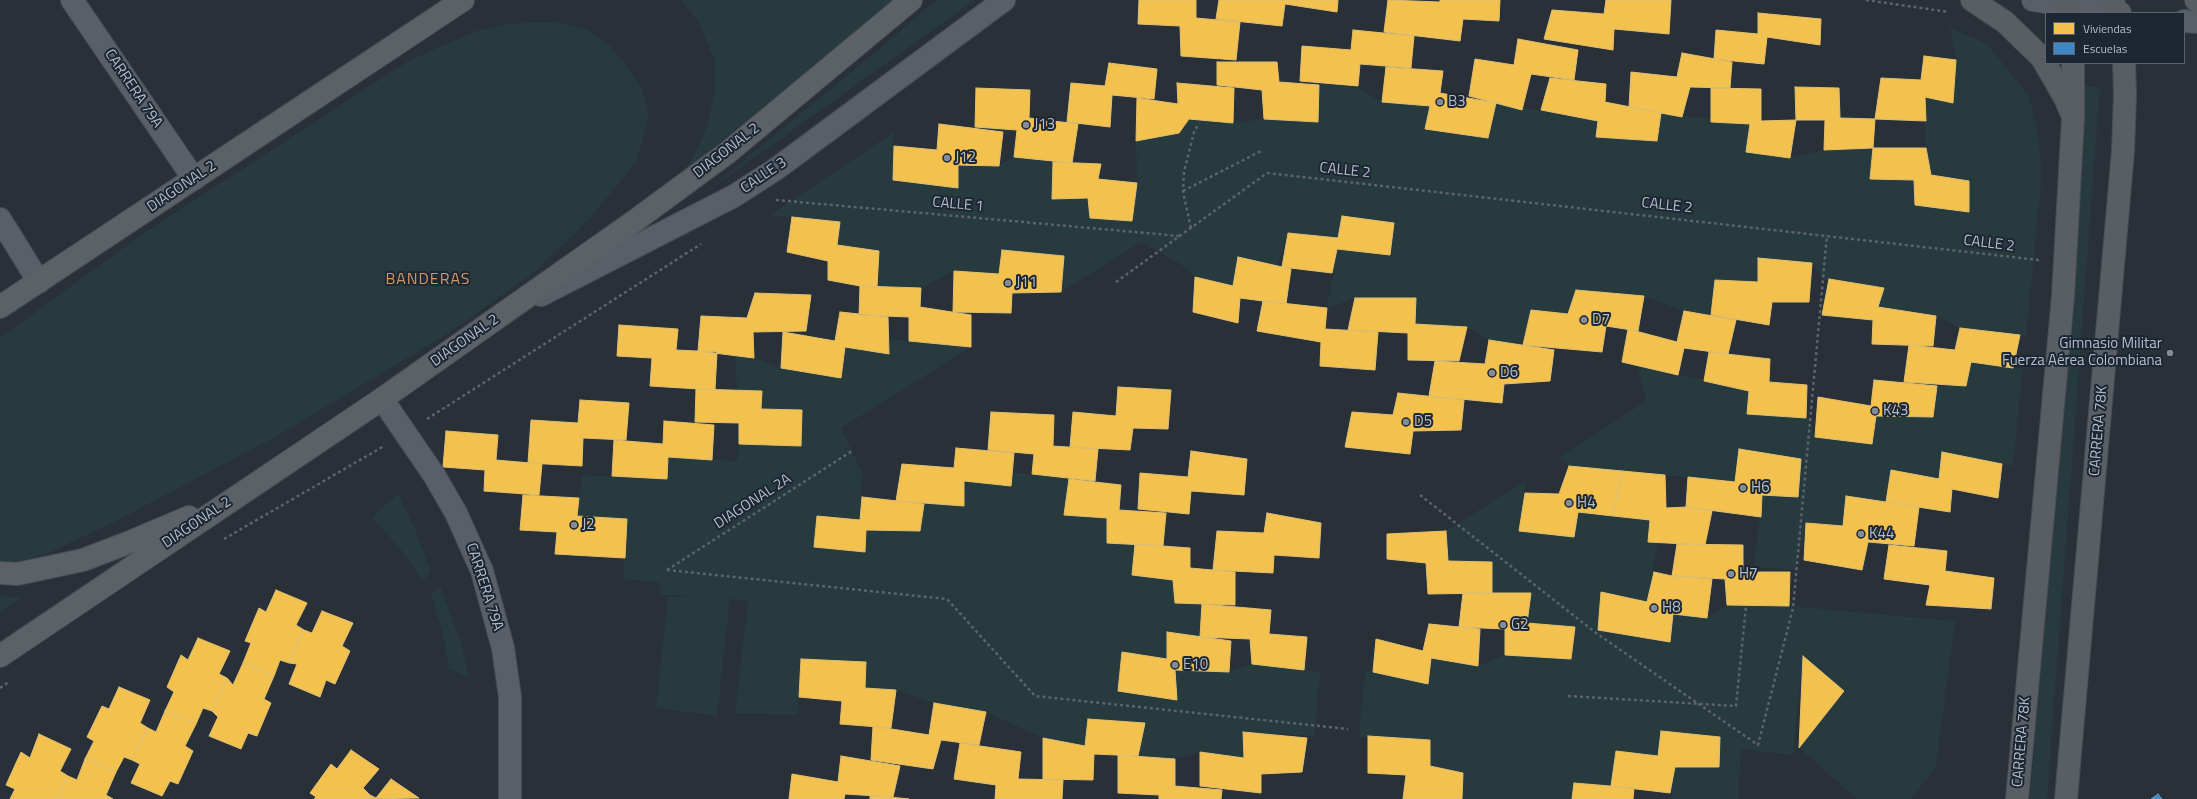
<!DOCTYPE html>
<meta charset="utf-8">
<style>
body{margin:0}
#map{position:relative;width:2197px;height:799px;overflow:hidden;background:#2a3038;font-family:"Titillium Web",sans-serif}
canvas{display:block}
.legend{position:absolute;left:2045px;top:12px;width:140px;height:52px;box-sizing:border-box;background:#1d2633;border:1px solid #59626f;margin:0;padding:5px 7px;list-style:none;font-size:12px;color:#b4bcc9}
.legend li{display:flex;align-items:center;gap:8px;height:20px}
.legend b{width:20px;border:1px solid #59626f}
</style>
<div id="map">
<canvas width="2197" height="799"></canvas>
<ul class="legend">
<li><b style="height:11px;background:#f2c14e"></b>Viviendas</li>
<li><b style="height:11px;background:#3f88c5"></b>Escuelas</li>
</ul>
</div>
<script>
const context = document.querySelector('canvas').getContext('2d');
context.lineJoin = 'round';
function fillPath(path, color) { context.fillStyle = color; context.fill(path, 'evenodd'); }
const poly = rows => new Path2D(rows.map(r => 'M' + r).join(''));
function strokePath(path, color, width, dash) { context.strokeStyle = color; context.lineWidth = width; context.lineCap = dash ? 'butt' : 'round'; context.setLineDash(dash || []); context.stroke(path); }
function drawText(font, color, halo, rows, align = 'center') {
  context.font = font + ' "Titillium Web",sans-serif'; context.lineWidth = 4; context.setLineDash([]); context.textBaseline = 'middle'; context.strokeStyle = halo; context.fillStyle = color; for (const [text, x, y, turn = 0] of rows) {
    context.save(); context.translate(x, y); context.rotate((+turn || 0) * Math.PI / 180); context.textAlign = isNaN(turn) ? turn : align; if (halo) context.strokeText(text, 0, 0); context.fillText(text, 0, 0); context.restore();
  }
}
fillPath(poly([
 [681,0,894,0,687,169,705,133,714,97,714,59,698,21],
 [936,0,975,0,699,197,884,45],
 [544,22,567,24,590,31,611,47,627,66,643,90,649,116,636,162,591,217,537,270,449,333,277,436,118,520,44,555,13,563,0,561,0,338,144,233,410,60,476,31,508,24],
 [1950,28,1987,44,2029,96,2038,133,2042,175,2026,336,1960,328,1936,316,1878,307,1883,288,1823,280,1812,263,1758,259,1758,282,1715,280,1711,315,1684,311,1644,296,1576,290,1568,314,1531,310,1523,345,1489,340,1467,327,1415,324,1416,298,1355,298,1327,308,1337,249,1391,255,1394,223,1342,216,1337,238,1288,233,1277,266,1238,257,1233,286,1195,277,1182,265,1141,242,1061,292,1063,256,1003,251,999,274,954,271,921,288,877,287,837,245,840,222,770,215,894,132,893,180,958,188,958,165,999,166,1014,157,1053,162,1052,199,1088,198,1137,183,1136,141,1179,133,1189,119,1233,123,1264,119,1318,122,1320,84,1359,88,1382,102,1430,106,1425,130,1488,138,1496,103,1598,121,1596,137,1657,141,1661,113,1750,124,1746,152,1790,158,1824,150,1873,148,1870,179,1914,180,1915,205,1968,212,1931,175,1926,148,1925,97,1953,102,1956,60],
 [2085,86,2100,87,2047,799,2030,799],
 [888,339,971,347,841,428,863,475,860,520,817,516,814,547,864,552,866,530,920,531,924,504,964,506,964,481,1011,486,1012,472,1069,479,1064,515,1107,518,1107,543,1135,544,1132,575,1173,580,1202,604,1200,637,1167,632,1167,659,1177,700,1175,670,1229,672,1252,664,1320,672,1315,736,1243,732,1244,758,1200,752,1175,759,1138,756,1145,723,1088,719,1085,746,1043,738,986,712,934,703,896,690,865,688,866,662,802,659,798,715,735,713,748,601,730,599,717,716,656,708,668,597,702,597,659,595,661,583,623,579,627,519,577,516,582,475,666,479,668,457,737,461,739,444,761,409,762,391,737,390,735,355,754,358,781,368,841,378,845,347,889,353],
 [1971,362,2023,369,2013,466,1943,452,1939,479,1892,471,1886,502,1846,496,1843,526,1807,524,1795,570,1754,567,1762,495,1798,497,1801,459,1739,449,1735,482,1569,466,1559,458,1646,401,1637,364,1749,391,1747,414,1809,418,1815,437,1872,444,1876,416,1933,417,1937,386,1966,386],
 [1526,480,1519,530,1574,537,1578,512,1650,520,1648,542,1658,543,1647,602,1598,630,1669,642,1673,614,1707,618,1727,605,1789,606,1955,621,1936,767,1911,799,1857,799,1799,748,1844,691,1803,657,1793,755,1741,749,1738,799,1671,799,1675,767,1719,767,1719,737,1661,731,1658,756,1611,786,1574,784,1572,799,1462,799,1462,773,1430,766,1430,740,1359,737,1365,670,1427,684,1431,658,1478,666,1505,655,1571,659,1575,627,1527,623,1531,593,1492,593,1492,562,1448,561,1446,531],
 [398,494,414,527,431,571,423,581,402,551,372,517],
 [440,586,462,645,469,678,449,669,442,630,431,595],
 [0,595,21,598,0,612]
]), '#273a3e');
const homes = poly([
 [1139,0,1196,0,1196,18,1240,22,1236,60,1181,56,1180,26,1138,24,1139,0],
 [1219,0,1338,0,1337,12,1285,4,1282,26,1216,19,1219,0],
 [1388,0,1440,2,1440,0,1500,0,1499,21,1463,19,1460,41,1384,32,1388,0],
 [1606,0,1671,0,1669,34,1614,29,1613,50,1544,39,1552,10,1604,14,1606,0],
 [1758,13,1821,19,1820,45,1767,37,1764,64,1714,59,1716,30,1758,34,1758,13],
 [1353,30,1414,36,1411,68,1360,64,1358,86,1300,81,1302,46,1351,50,1353,30],
 [1518,39,1578,50,1574,80,1531,74,1522,110,1469,96,1475,59,1514,65,1518,39],
 [1682,53,1732,62,1730,88,1690,87,1682,117,1629,107,1631,72,1677,77,1682,53],
 [1924,56,1956,60,1953,103,1925,97,1926,121,1875,119,1881,78,1921,80,1924,56],
 [1217,62,1277,62,1279,82,1319,85,1318,122,1264,119,1262,90,1217,85,1217,62],
 [1109,63,1157,69,1154,99,1112,95,1110,127,1067,122,1071,83,1105,86,1109,63],
 [1386,67,1443,71,1440,93,1496,103,1488,138,1425,129,1430,106,1382,102,1386,67],
 [1550,78,1606,84,1605,102,1661,113,1657,141,1596,137,1598,121,1541,110,1550,78],
 [1177,83,1234,88,1233,123,1189,119,1179,133,1136,141,1137,98,1178,104,1177,83],
 [1795,87,1839,88,1840,118,1875,119,1873,148,1824,150,1825,120,1796,120,1795,87],
 [976,88,1030,90,1029,118,1078,124,1072,163,1014,157,1017,130,975,127,976,88],
 [1711,88,1761,89,1761,121,1796,120,1790,158,1746,152,1750,124,1711,122,1711,88],
 [939,124,1003,132,999,166,958,165,958,188,893,180,894,146,937,150,939,124],
 [1873,148,1926,148,1931,175,1969,181,1969,212,1915,205,1914,180,1870,179,1873,148],
 [1053,162,1101,164,1098,179,1137,183,1132,221,1090,218,1088,198,1052,199,1053,162],
 [1342,216,1394,223,1390,255,1337,249,1332,273,1282,267,1288,233,1338,238,1342,216],
 [792,217,840,222,837,245,879,251,877,287,860,286,828,280,828,261,787,252,792,217],
 [1002,250,1064,256,1061,292,1012,293,1011,313,953,312,954,271,999,274,1002,250],
 [1238,257,1291,269,1286,304,1240,298,1238,323,1193,312,1195,277,1233,286,1238,257],
 [1758,258,1812,263,1809,302,1772,302,1769,325,1711,315,1715,280,1758,282,1758,258],
 [1829,279,1884,288,1878,307,1936,316,1933,346,1872,344,1873,320,1822,315,1829,279],
 [860,286,921,288,920,307,971,315,971,347,909,341,909,317,859,315,860,286],
 [1576,290,1644,296,1638,331,1606,326,1602,352,1523,345,1531,310,1568,314,1576,290],
 [755,293,811,295,806,331,753,332,754,358,698,351,701,316,747,318,755,293],
 [1355,298,1416,298,1415,324,1467,327,1459,361,1408,360,1408,333,1348,330,1355,298],
 [1263,301,1327,308,1325,329,1378,332,1375,370,1320,366,1321,342,1257,331,1263,301],
 [1684,311,1736,320,1728,354,1684,348,1678,375,1622,362,1628,329,1677,342,1684,311],
 [840,312,888,317,889,354,845,347,841,378,781,368,783,332,835,341,840,312],
 [619,325,678,329,676,350,717,352,715,390,650,386,652,358,617,356,619,325],
 [1960,328,2020,335,2013,368,1971,362,1966,386,1904,382,1909,345,1955,350,1960,328],
 [1489,340,1554,350,1550,381,1504,384,1502,403,1429,396,1435,361,1485,364,1489,340],
 [1709,352,1770,359,1769,382,1807,385,1806,418,1747,414,1749,391,1704,381,1709,352],
 [1874,380,1937,386,1933,417,1876,416,1872,444,1815,437,1818,397,1871,406,1874,380],
 [1118,387,1171,390,1168,429,1133,428,1130,450,1070,447,1073,412,1116,416,1118,387],
 [696,389,762,391,761,409,802,410,801,446,739,444,739,423,695,422,696,389],
 [1398,393,1464,400,1461,430,1413,431,1410,454,1345,447,1352,412,1393,415,1398,393],
 [580,400,629,403,626,440,583,438,582,466,528,463,531,420,578,423,580,400],
 [991,412,1054,415,1053,446,1098,449,1095,481,1032,474,1034,454,988,450,991,412],
 [664,421,714,425,712,460,668,457,667,479,612,476,614,440,663,444,664,421],
 [446,431,498,435,496,460,542,464,539,495,484,491,485,470,443,467,446,431],
 [956,448,1014,453,1011,486,964,481,964,506,896,501,902,464,954,468,956,448],
 [1739,449,1801,459,1798,497,1762,495,1761,517,1686,507,1688,477,1735,482,1739,449],
 [1191,451,1247,459,1244,495,1191,491,1189,514,1138,509,1140,473,1188,477,1191,451],
 [1942,452,2002,464,1998,498,1952,489,1950,512,1886,502,1891,470,1939,479,1942,452],
 [1569,466,1622,471,1613,516,1578,512,1574,537,1519,531,1525,493,1559,494,1569,466],
 [1622,471,1665,475,1666,508,1686,507,1712,511,1705,545,1648,542,1650,520,1613,516,1622,471],
 [1069,479,1121,485,1119,510,1166,513,1163,546,1107,543,1107,518,1064,515,1069,479],
 [523,495,579,498,577,516,627,519,625,558,555,554,557,532,520,530,523,495],
 [1846,496,1919,507,1914,546,1868,542,1862,570,1804,560,1806,523,1843,526,1846,496],
 [862,497,924,504,920,531,866,530,865,552,814,547,817,516,860,520,862,497],
 [1267,513,1321,523,1319,558,1274,555,1273,573,1213,570,1217,531,1264,533,1267,513],
 [1446,531,1448,561,1492,562,1492,593,1428,594,1426,563,1387,559,1387,534,1446,531],
 [1135,544,1190,548,1190,568,1235,572,1235,605,1175,603,1173,580,1132,575,1135,544],
 [1677,544,1743,545,1743,572,1790,572,1789,606,1727,605,1725,579,1672,576,1677,544],
 [1889,545,1947,551,1945,571,1994,578,1991,609,1926,605,1930,585,1884,579,1889,545],
 [1654,572,1672,576,1712,579,1707,618,1673,614,1670,642,1598,630,1601,592,1647,602,1654,572],
 [276,590,307,603,296,625,304,630,289,663,280,660,274,676,243,663,251,643,245,641,259,608,266,612,276,590],
 [1463,593,1531,593,1527,623,1575,627,1571,659,1505,655,1505,629,1459,627,1463,593],
 [1202,604,1271,610,1269,634,1307,637,1304,670,1252,664,1250,639,1200,637,1202,604],
 [322,611,353,623,342,646,350,651,335,684,326,680,320,697,289,684,297,664,289,663,304,630,312,633,322,611],
 [1429,624,1480,629,1478,666,1431,658,1428,684,1373,672,1376,639,1423,651,1429,624],
 [1167,632,1231,641,1229,672,1175,670,1177,700,1118,691,1122,652,1167,659,1167,632],
 [198,638,230,651,219,674,227,678,212,711,203,708,196,724,165,711,174,692,167,687,181,655,188,660,198,638],
 [1803,656,1844,691,1799,748,1803,656],
 [801,659,866,662,865,688,896,690,891,728,840,724,842,701,799,697,801,659],
 [243,663,274,676,264,699,271,703,257,736,248,733,241,749,209,736,218,717,212,711,227,678,233,685,243,663],
 [119,687,150,700,140,723,148,728,132,760,124,757,116,772,85,759,94,741,87,737,102,706,109,709,119,687],
 [934,703,986,712,979,745,941,740,933,769,871,760,873,726,929,735,934,703],
 [165,711,196,724,185,746,193,751,178,784,170,781,162,796,131,783,140,764,132,760,148,728,156,732,165,711],
 [1088,719,1145,723,1138,756,1094,754,1093,780,1043,779,1043,738,1085,746,1088,719],
 [1661,731,1720,737,1719,767,1675,767,1670,793,1611,786,1616,751,1658,756,1661,731],
 [1243,732,1307,738,1302,772,1261,774,1261,793,1200,786,1200,752,1244,758,1243,732],
 [39,734,71,749,60,771,68,776,57,799,10,799,15,789,6,785,21,752,30,758,39,734],
 [1368,736,1430,740,1430,766,1463,773,1462,799,1403,799,1406,775,1368,773,1368,736],
 [960,743,1021,752,1018,779,1063,780,1062,799,995,799,996,785,954,779,960,743],
 [351,750,379,769,363,788,370,795,367,799,314,799,316,797,310,793,331,764,337,769,351,750],
 [1118,755,1175,759,1175,786,1222,790,1221,799,1159,799,1159,795,1118,793,1118,755],
 [841,756,900,766,893,797,845,794,844,799,789,799,792,774,838,782,841,756],
 [85,759,116,772,106,795,113,799,57,799,68,776,77,780,85,759],
 [391,779,419,798,367,799,370,795,376,798,391,779],
 [1574,783,1634,788,1633,799,1572,799,1574,783],
 [870,795,909,799,870,799,870,795]
]);
fillPath(homes, '#f2c14e');
strokePath(homes, '#dfc073', 1);
const schools = poly([
 [2158,794,2162,799,2151,799,2158,794]
]);
fillPath(schools, '#3f88c5');
strokePath(schools, '#6298c6', 1);
const minor = poly([
 [72,0,194,179],
 [0,219,39,282]
]);
const tertiary = poly([
 [2033,0,2120,13],
 [2184,21,2197,22],
 [541,295,734,196,776,169,1004,0],
 [382,399,434,475,456,513,482,571,503,648,510,697,510,799]
]);
const secondary = poly([
 [1972,0,2005,22,2042,58,2065,98,2071,112],
 [2066,0,2069,13],
 [2113,0,2116,13],
 [2196,0,2197,1],
 [2017,799,2063,296,2073,118,2073,63],
 [2066,799,2123,151,2125,95,2124,63]
]);
const primary = poly([
 [0,307,463,0],
 [0,573,17,574,83,560,130,542,189,517],
 [0,656,382,399,636,220,727,153,911,0]
]);
strokePath(minor, '#484c53', 24);
strokePath(tertiary, '#484c53', 24);
strokePath(secondary, '#484c53', 24);
strokePath(primary, '#484c55', 24);
strokePath(poly([
 [1866,0,1949,12],
 [1183,191,1261,151],
 [776,200,1180,236],
 [1191,228,1183,192,1184,172,1194,132,1199,123],
 [1116,282,1267,173,2039,260],
 [427,419,701,244],
 [1420,495,1596,633,1758,745,1793,608,1827,235],
 [224,539,384,446],
 [667,570,947,599,1035,696,1348,729],
 [667,570,852,451],
 [0,688,10,681],
 [1568,696,1736,706,1746,606]
]), '#5d636a', 2.5, [3, 3]);
strokePath(minor, '#5a5e66', 22);
strokePath(tertiary, '#5a5e66', 22);
strokePath(secondary, '#595d64', 22);
strokePath(primary, '#5c6168', 22);
for (const [x, y, r, color] of [
 [1440,102,4,"#848b96"],
 [1026,125,4,"#848b96"],
 [947,158,4,"#848b96"],
 [1008,283,4,"#848b96"],
 [1584,320,4,"#848b96"],
 [2170,353,4,"#848b96"],
 [1492,373,4,"#848b96"],
 [1875,411,4,"#848b96"],
 [1406,422,4,"#848b96"],
 [1743,488,4,"#848b96"],
 [1569,503,4,"#848b96"],
 [574,525,4,"#848b96"],
 [1861,534,4,"#848b96"],
 [1731,574,4,"#848b96"],
 [1654,608,4,"#848b96"],
 [1503,625,4,"#848b96"],
 [1175,665,4,"#848b96"]
]) { const dot = new Path2D(); dot.arc(x, y, r, 0, 2 * Math.PI); context.fillStyle = color; context.fill(dot); strokePath(dot, '#1d2633', 1.5); }
drawText('15px', '#b4bcc9', '#1d2633', [
 ["CARRERA 79A",133,89,56],
 ["DIAGONAL 2",727,151,-38],
 ["CALLE 2",1345,171,6],
 ["CALLE 3",764,176,-34],
 ["DIAGONAL 2",182,187,-34],
 ["CALLE 1",958,205,5],
 ["CALLE 2",1667,206,6],
 ["CALLE 2",1989,244,7],
 ["DIAGONAL 2",465,341,-35],
 ["CARRERA 78K",2099,431,-85],
 ["DIAGONAL 2A",753,502,-33],
 ["DIAGONAL 2",197,523,-34],
 ["CARRERA 79A",484,587,72],
 ["CARRERA 78K",2022,742,-85]
]);
drawText('15px', '#b4bcc9', '#1d2633', [
 ["B3",1448,102],
 ["J13",1034,125],
 ["J12",955,158],
 ["J11",1016,283],
 ["D7",1592,320],
 ["Gimnasio Militar",2162,344,"right"],
 ["Fuerza Aérea Colombiana",2162,361,"right"],
 ["D6",1500,373],
 ["K43",1883,411],
 ["D5",1414,422],
 ["H6",1751,488],
 ["H4",1577,503],
 ["J2",582,525],
 ["K44",1869,534],
 ["H7",1739,574],
 ["H8",1662,608],
 ["G2",1511,625],
 ["E10",1183,665]
], 'left');
context.letterSpacing = '1px';
drawText('16px', '#d59563', '#1d2633', [
 ["BANDERAS",428,280]
]);
context.letterSpacing = '0px';
</script>
